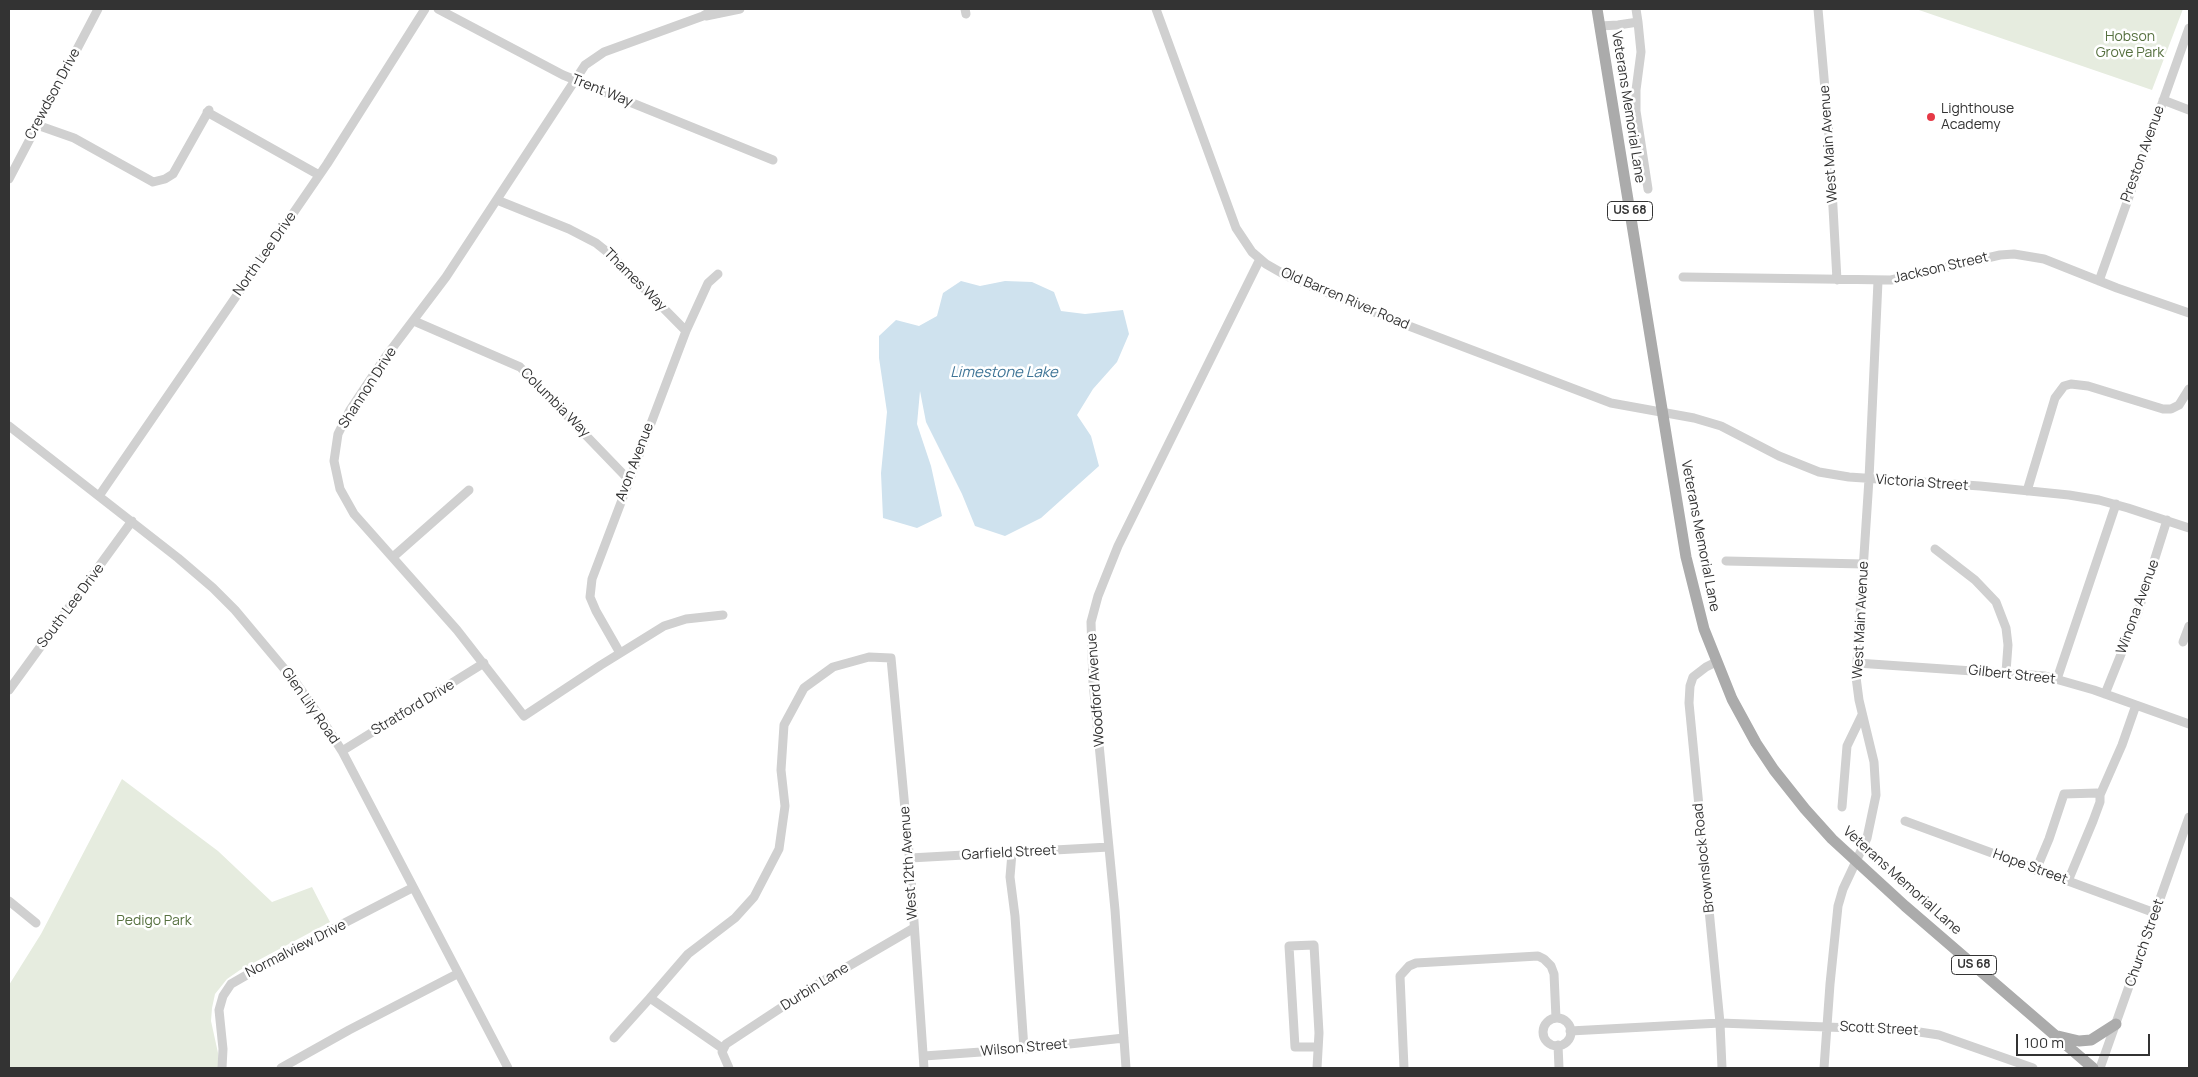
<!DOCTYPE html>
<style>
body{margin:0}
#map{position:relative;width:2198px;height:1077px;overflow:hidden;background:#fff;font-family:Manrope,sans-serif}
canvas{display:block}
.frame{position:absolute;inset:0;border:10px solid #333;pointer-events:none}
.scale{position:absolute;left:2016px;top:1034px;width:134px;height:22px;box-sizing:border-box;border:2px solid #333;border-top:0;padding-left:6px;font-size:15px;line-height:18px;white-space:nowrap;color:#333;-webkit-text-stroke:4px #fff;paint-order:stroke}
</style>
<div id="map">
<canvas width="2198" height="1077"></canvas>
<div class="frame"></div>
<div class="scale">100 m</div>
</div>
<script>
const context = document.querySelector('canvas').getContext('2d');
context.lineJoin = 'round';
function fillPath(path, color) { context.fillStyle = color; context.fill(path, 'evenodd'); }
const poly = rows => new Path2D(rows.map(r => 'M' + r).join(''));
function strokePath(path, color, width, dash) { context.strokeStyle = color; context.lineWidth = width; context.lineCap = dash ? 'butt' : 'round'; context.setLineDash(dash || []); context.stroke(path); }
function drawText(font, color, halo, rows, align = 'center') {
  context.font = font + ' Manrope,sans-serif'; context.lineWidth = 5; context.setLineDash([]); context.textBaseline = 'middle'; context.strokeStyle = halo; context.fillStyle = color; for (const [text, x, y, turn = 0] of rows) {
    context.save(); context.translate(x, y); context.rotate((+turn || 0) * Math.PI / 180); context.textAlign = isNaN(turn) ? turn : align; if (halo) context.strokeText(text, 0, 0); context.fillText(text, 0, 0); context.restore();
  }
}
fillPath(poly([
 [1916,9,2183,9,2152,90],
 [122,779,218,851,272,902,312,887,330,922,240,970,227,979,215,994,212,1008,211,1021,218,1053,218,1068,9,1068,9,985,41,934]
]), '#e6ecdf');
fillPath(poly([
 [961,281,980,286,1005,281,1032,282,1054,292,1061,311,1085,314,1123,310,1129,334,1117,362,1093,389,1077,415,1091,436,1099,466,1041,518,1005,536,975,526,962,494,926,422,920,391,917,424,931,466,942,516,917,528,883,518,881,473,887,412,879,358,879,336,896,320,919,326,937,316,943,293]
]), '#cfe2ee');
strokePath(poly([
 [438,9,563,75,773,160],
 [715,9,703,16,604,52,585,65,446,277,384,359,350,410,338,434,334,461,340,489,354,514,457,630,524,716,601,665,664,626,686,619,723,615],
 [965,9,966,14],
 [1156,9,1236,228,1252,252,1266,264,1287,276,1401,323,1611,403,1694,418,1721,426,1779,456,1819,472,1849,477,1980,486,2069,495,2099,500,2128,508,2189,528],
 [1818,9,1829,135,1837,280],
 [706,16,740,9],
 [1638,22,1641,52,1636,90,1636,111,1648,189],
 [1600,26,1618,25,1638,22,1636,9],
 [2163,100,2189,110],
 [207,112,319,175],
 [37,125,74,138,153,182,165,179,173,174,209,110],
 [9,179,98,9],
 [497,200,569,229,596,243,611,255,686,331],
 [1683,277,1891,280,2000,255,2014,254,2044,259,2117,288,2189,313],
 [2099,281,2189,28],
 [414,321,520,367,628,479],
 [9,426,178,558,213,588,235,610,297,684,321,718,342,751,508,1068],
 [2027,491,2055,398,2064,386,2071,384,2088,386,2163,409,2171,409,2179,405,2189,389],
 [99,496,327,164,425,9],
 [1935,549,1975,580,1996,602,2006,628,2008,645,2006,672],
 [393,557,469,490],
 [1726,561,1864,564],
 [2183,642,2189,626],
 [620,653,596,611,590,597,592,579,686,331,708,283,718,274],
 [1716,662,1706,667,1693,677,1690,686,1689,703,1720,1023,1722,1068],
 [1857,663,2045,676,2094,690,2189,724],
 [2057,679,2116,504],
 [9,690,132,521],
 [2105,694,2138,612,2167,520],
 [342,751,484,663],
 [1842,807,1847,746,1862,715],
 [1905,821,2155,913],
 [1012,853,1010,877,1015,916,1024,1049],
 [910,858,1109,847],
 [2036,870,2049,839,2064,794,2097,793,2100,795],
 [2068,881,2093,821,2100,802,2100,795,2122,745,2136,705],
 [9,901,36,923],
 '1543 1032a14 14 0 1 1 28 0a14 14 0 1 1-28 0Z',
 [1570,1031,1720,1023,1906,1030,1939,1035,2033,1068],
 [614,1038,650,998],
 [1558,1045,1559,1068],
 [1316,1047,1295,1047,1289,946,1314,945,1319,1033,1317,1068],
 [722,1048,650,998,688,954,735,918,754,897,779,849,785,806,781,770,784,725,804,688,833,667,869,657,891,658,910,863,924,1068],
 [924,1056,1024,1049,1124,1038],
 [222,1068,223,1049,219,1010,223,996,231,984,271,961,412,888],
 [281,1068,349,1030,457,974],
 [729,1068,722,1052,726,1044,811,988,914,928],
 [1126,1068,1115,910,1093,682,1091,622,1098,596,1118,546,1260,259],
 [1404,1068,1400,976,1409,966,1416,963,1538,956,1544,959,1551,966,1554,974,1556,1018],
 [1824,1068,1830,984,1838,906,1843,889,1867,838,1876,795,1874,762,1859,700,1856,677,1869,479,1878,281],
 [2100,1068,2189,817]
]), '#d0d0d0', 9);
strokePath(poly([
 [1597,9,1686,557,1704,629,1732,699,1756,743,1774,770,1805,809,1832,839,1905,906,2093,1068],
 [2058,1036,2079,1041,2091,1040,2116,1024]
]), '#ababab', 11);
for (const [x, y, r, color] of [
 [1931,117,5,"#e63946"]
]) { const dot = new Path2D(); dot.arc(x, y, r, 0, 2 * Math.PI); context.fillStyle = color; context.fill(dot); strokePath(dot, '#fff', 2); }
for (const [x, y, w] of [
 [1630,211,45],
 [1974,965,45]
]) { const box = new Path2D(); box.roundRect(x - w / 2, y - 9.5, w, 19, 4); context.fillStyle = '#fff'; context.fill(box); strokePath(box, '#333', 1); }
drawText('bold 12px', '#333', null, [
 ["US 68",1630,211],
 ["US 68",1974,965]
]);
drawText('14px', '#56703f', '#fff', [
 ["Hobson",2130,37],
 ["Grove Park",2130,53],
 ["Pedigo Park",154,921]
]);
drawText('14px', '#333', '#fff', [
 ["Trent Way",602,91,22],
 ["Crewdson Drive",53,94,-62],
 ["Veterans Memorial Lane",1628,107,81],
 ["West Main Avenue",1829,144,-94],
 ["Preston Avenue",2143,154,-70],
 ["North Lee Drive",265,254,-55],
 ["Jackson Street",1941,268,-13],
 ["Thames Way",635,280,45],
 ["Old Barren River Road",1345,299,23],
 ["Shannon Drive",368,388,-57],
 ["Columbia Way",555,403,45],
 ["Avon Avenue",635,462,-69],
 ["Victoria Street",1922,483,4],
 ["Veterans Memorial Lane",1700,536,79],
 ["South Lee Drive",71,606,-53],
 ["Winona Avenue",2138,607,-70],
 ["West Main Avenue",1861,620,-87],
 ["Gilbert Street",2012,675,6],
 ["Woodford Avenue",1096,690,-94],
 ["Glen Lily Road",310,706,55],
 ["Stratford Drive",413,708,-31],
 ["Garfield Street",1009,853,-3],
 ["Brownslock Road",1704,858,-96],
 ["West 12th Avenue",909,863,-94],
 ["Hope Street",2030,867,20],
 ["Veterans Memorial Lane",1902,881,42],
 ["Church Street",2145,943,-71],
 ["Normalview Drive",296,949,-27],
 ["Durbin Lane",815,987,-32],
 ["Scott Street",1879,1029,3],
 ["Wilson Street",1024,1048,-5]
]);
drawText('14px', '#333', '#fff', [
 ["Lighthouse",1941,109],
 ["Academy",1941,125]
], 'left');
drawText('italic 15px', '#3f7597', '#fff', [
 ["Limestone Lake",1004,373]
]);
</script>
